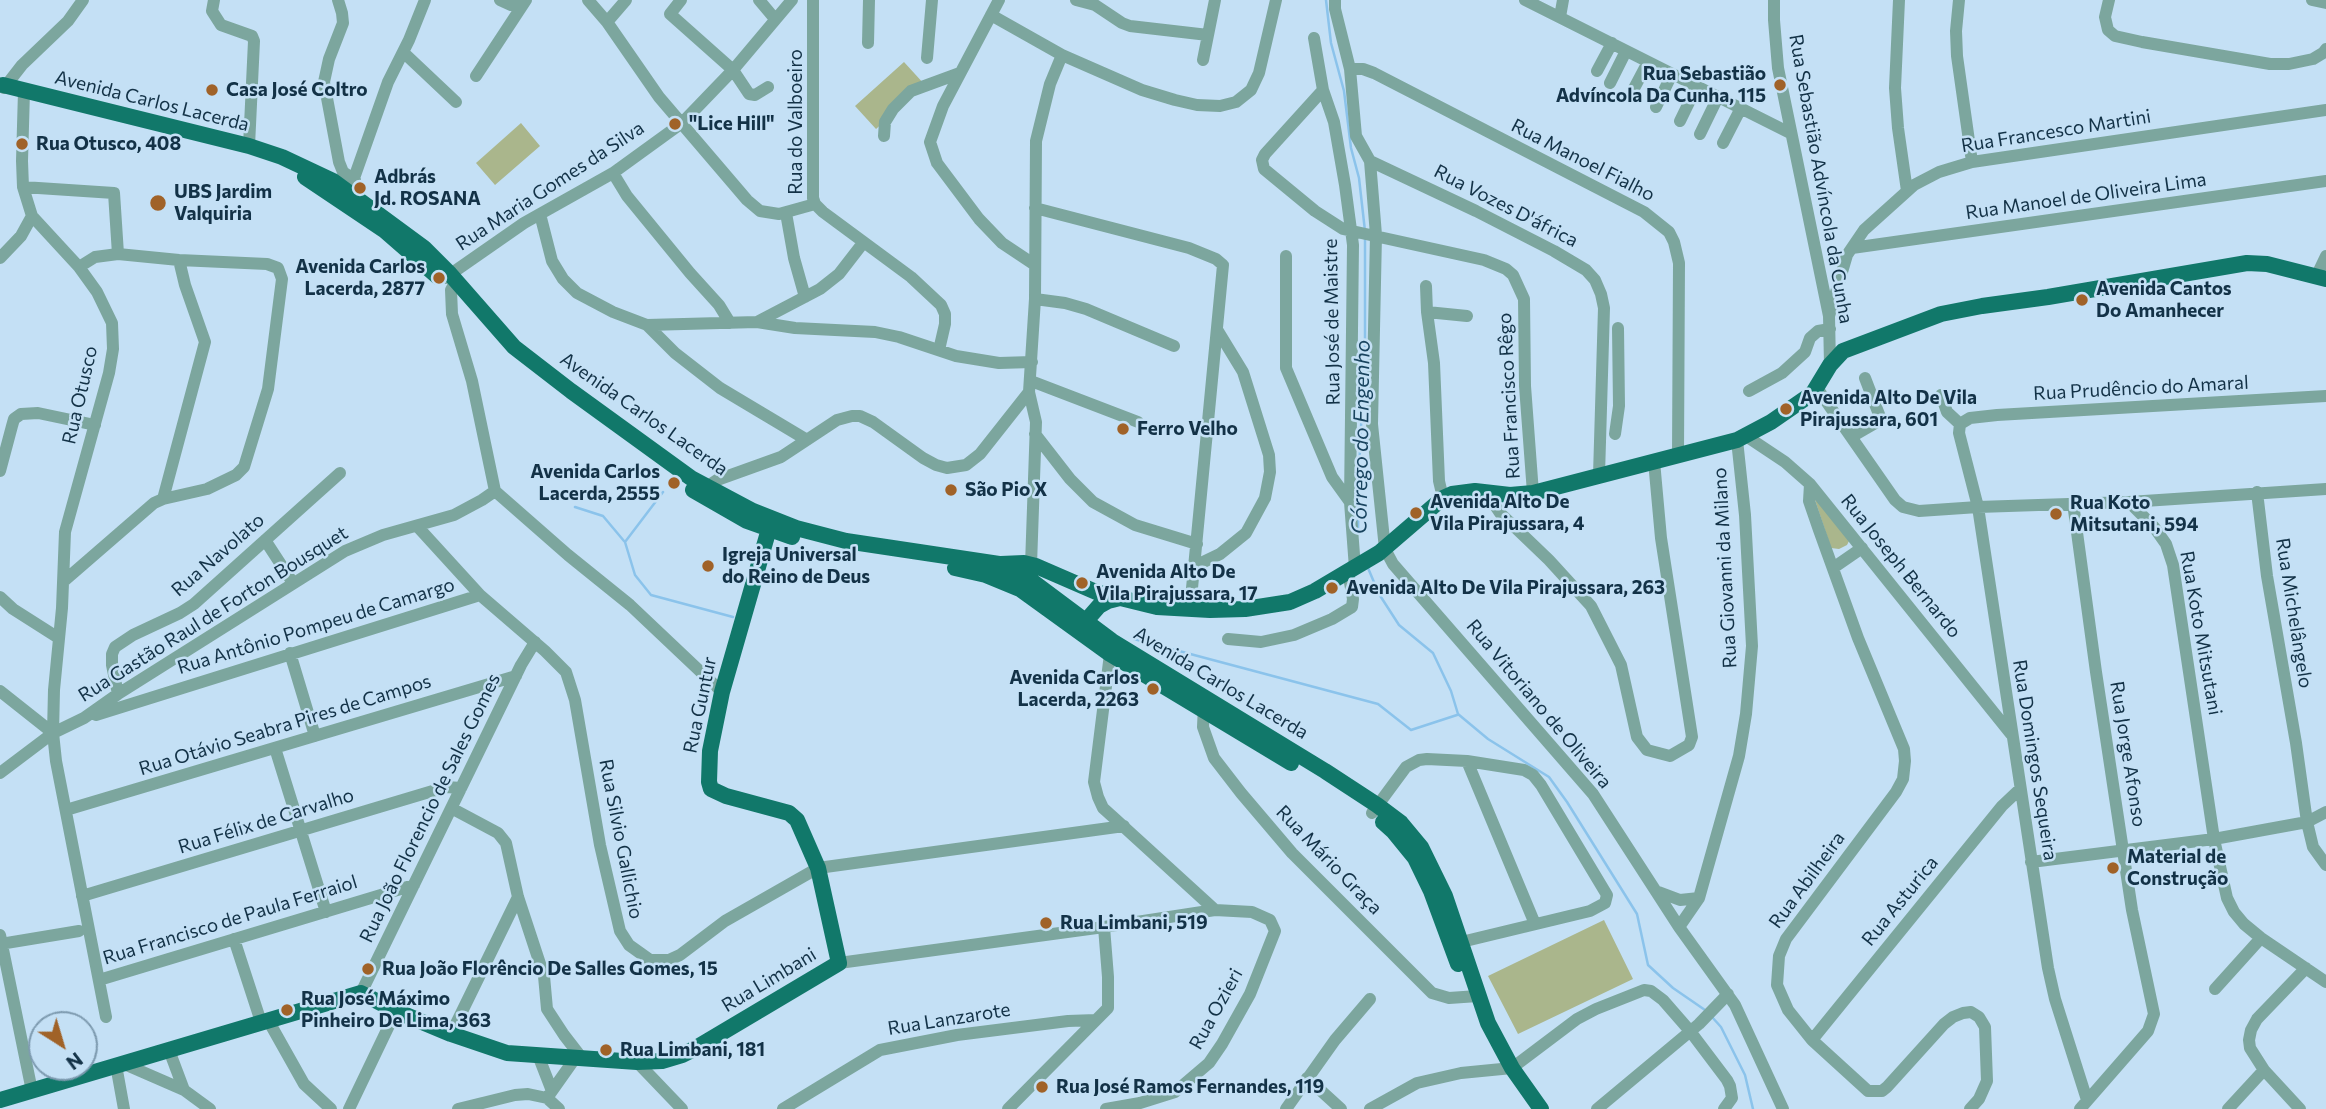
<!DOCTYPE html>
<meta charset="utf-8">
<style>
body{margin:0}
#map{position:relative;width:2326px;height:1109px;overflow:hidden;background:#c4e0f5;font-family:Commissioner,sans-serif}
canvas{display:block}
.north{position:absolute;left:28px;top:1011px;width:70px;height:70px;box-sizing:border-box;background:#c4e0f5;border:2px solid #7d9aaf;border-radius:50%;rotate:143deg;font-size:19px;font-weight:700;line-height:28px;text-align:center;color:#133247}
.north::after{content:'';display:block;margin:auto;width:24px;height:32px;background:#a06228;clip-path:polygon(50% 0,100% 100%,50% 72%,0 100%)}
</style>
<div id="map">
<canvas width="2326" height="1109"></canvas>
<div class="north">N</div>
</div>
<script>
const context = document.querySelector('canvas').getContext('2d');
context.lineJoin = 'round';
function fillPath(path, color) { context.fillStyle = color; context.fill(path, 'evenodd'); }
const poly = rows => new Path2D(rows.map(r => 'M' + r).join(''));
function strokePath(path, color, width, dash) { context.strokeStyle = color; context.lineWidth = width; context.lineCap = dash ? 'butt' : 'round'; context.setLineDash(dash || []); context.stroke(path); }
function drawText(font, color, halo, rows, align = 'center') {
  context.font = font + ' Commissioner,sans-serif'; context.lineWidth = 5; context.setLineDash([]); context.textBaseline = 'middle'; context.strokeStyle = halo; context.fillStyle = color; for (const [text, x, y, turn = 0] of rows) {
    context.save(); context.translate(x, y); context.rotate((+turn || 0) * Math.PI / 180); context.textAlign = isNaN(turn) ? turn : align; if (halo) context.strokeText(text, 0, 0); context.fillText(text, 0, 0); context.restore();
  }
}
fillPath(poly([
 [904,62,925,85,876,129,855,106],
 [521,123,540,146,495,185,476,163],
 [1813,494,1850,539,1847,545,1839,549,1831,548],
 [1604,920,1633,979,1518,1034,1488,976]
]), '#aab68c');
strokePath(poly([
 [1326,0,1331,43,1344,91,1351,148,1359,178,1365,231],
 [663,492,625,542,635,575,651,595,733,617],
 [575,507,603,516,624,541],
 [1358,531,1359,471,1365,342,1365,237],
 [1368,568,1379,594,1399,625,1433,653,1451,691,1458,714,1488,739,1549,777,1567,802,1637,914,1648,965,1673,988,1705,1010],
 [1134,639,1378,704,1411,730,1457,715],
 [1712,1017,1721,1027,1745,1075,1753,1109]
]), '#8bc3eb', 2.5);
strokePath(poly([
 [214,0,212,11,221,25,252,36,254,41,249,146],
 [338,0,342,13,343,23,329,59,324,82,339,162,343,172,355,180],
 [500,0,511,5,526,0],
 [588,0,607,22,659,97,747,200,760,211,779,214,815,204],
 [681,0,670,14,733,70,749,94,755,95,768,87],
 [759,0,775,19],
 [813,0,813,198,815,204,823,212,911,277,941,305,945,314,945,324,939,350],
 [999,0,943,106,930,142,937,163,979,219,1002,243,1035,265],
 [1076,0,1095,5,1122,23,1130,26,1208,35],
 [1335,0,1335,9,1350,69,1356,136,1370,161,1376,235,1372,424,1385,549,1393,564,1593,794,1679,927,1735,1005,1783,1109],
 [1525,0,1790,133],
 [1774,0,1774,20,1778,68,1829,316,1830,365],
 [1899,0,1895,88,1898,128,1907,191],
 [1959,0,1956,31,1957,56,1972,162],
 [2109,0,2105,17,2108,30,2115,36,2142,42,2270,64,2289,64,2313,59,2323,53,2326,49],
 [2312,0,2326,3],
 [991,15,1062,55,1142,90,1175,100,1197,105,1220,106,1236,102,1251,90,1259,73,1276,0],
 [1560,17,1563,0],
 [607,22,626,0],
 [1314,38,1323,90,1334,122,1345,185,1353,245,1350,502,1355,568],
 [868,43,869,0],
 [403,52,456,102],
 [927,58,932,0],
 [1203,60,1215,0],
 [1350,69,1363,69,1374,73,1644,212,1669,232,1674,242,1679,263,1678,454],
 [1597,71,1612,43],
 [476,76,526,0],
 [1610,83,1626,51],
 [4,88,22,65,68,21,83,0],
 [1323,90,1265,154,1262,160,1264,169,1315,211,1343,229,1484,260,1506,269,1513,275,1524,299,1525,386,1533,493],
 [24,91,22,161,23,187,32,216,79,267,97,292,112,323,113,349,109,373,65,532,62,608,54,690,53,733,56,761,106,1017],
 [1630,96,1648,62],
 [1656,107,1672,74],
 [1680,121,1697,86],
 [1700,134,1718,97],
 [884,136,885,122,893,109,911,91,960,73],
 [1723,143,1741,108],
 [1370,161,1476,211,1554,251,1586,270,1595,280,1601,294,1604,308,1599,475],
 [613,173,627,196,690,273,719,305,730,323],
 [23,187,114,193,118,254],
 [347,198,388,82,409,40,425,0],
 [1035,208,1189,248,1216,259,1223,265,1190,609],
 [786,213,794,258,805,297],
 [540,214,552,261,563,279,577,293,613,312,647,325,675,353,720,388,807,440],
 [1852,248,2326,181],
 [1286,256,1286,368,1332,477,1350,502],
 [0,258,21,236,32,216],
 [2316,277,2326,256],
 [445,278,524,223,613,173,682,123,733,70,792,0],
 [456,281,451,290,452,314,472,381,495,491,568,555,630,605,722,692],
 [1426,286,1427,312,1434,363,1439,481,1443,498],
 [1035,299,1065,303,1086,309,1174,346],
 [1427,312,1467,316],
 [1829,316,1847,255,1864,230,1914,185,1939,172,1972,162,2326,110],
 [757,322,820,289,839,274,863,243],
 [647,325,757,322,795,328,875,332,899,337,956,356,999,363,1032,362],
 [1031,381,1138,422],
 [1817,388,1895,500,1903,507,1919,511,1978,507,2129,502,2326,489],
 [1749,391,1782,373,1805,352,1810,338,1818,331,1830,329],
 [1941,395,1947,412,1960,424],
 [1960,424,1959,433,1978,507,2048,968,2055,999,2087,1100],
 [1960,424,1970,418,1997,415,2326,396],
 [1035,434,1070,479,1093,502,1135,525,1197,544],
 [1615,434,1619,406,1618,328],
 [1746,436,1785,462,1810,484,2011,734],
 [1851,437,1877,422,1880,417,1865,378],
 [0,471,12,426,14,419,21,414,38,413,95,425],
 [1810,484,1809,501,1819,530,1858,638,1904,749,1905,761,1903,779,1896,792,1786,939,1779,956,1777,985,1788,1010,1812,1040,1868,1091,1882,1091,1887,1087,1944,1024,1953,1017,1963,1013,1971,1012,1979,1017,1985,1027,1987,1081,1979,1099,1970,1109],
 [702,490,717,480,781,457,837,420,852,416,860,416,873,422,923,458,936,465,947,468,966,465,980,454,1029,392],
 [1486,492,1500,513,1549,560,1591,606,1621,665,1637,737,1647,750,1670,756,1689,745,1692,737,1661,538,1654,461],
 [2257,492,2267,576,2296,743,2307,822,2313,847,2326,865],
 [163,499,205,342,185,285,179,260],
 [2129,502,2154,527,2166,544,2173,565,2214,839,2227,898,2234,912,2244,924,2261,938,2326,982],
 [2073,503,2096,672,2132,910,2154,1014,2148,1031,2080,1109],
 [417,526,480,595,545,651,566,672,575,700,600,845,620,931,629,945,650,960,669,960,680,955,725,921,818,868,1124,826],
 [265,540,293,583],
 [1195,566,1220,554,1246,533,1265,498,1270,472,1269,455,1243,372,1218,331],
 [1833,568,1862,548],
 [1025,572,1031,565,1036,422,1029,392,1035,299,1036,141,1050,84,1062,55],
 [64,581,154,503,163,499,207,489,236,475,244,467,268,389,282,279,278,268,267,264,179,260,118,254,95,257,79,267],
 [0,597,13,609,57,637],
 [1228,639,1261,642,1294,635,1332,619,1352,607,1353,599,1348,572],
 [1113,648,1110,654,1094,782,1098,797,1103,808,1113,817,1215,910],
 [290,653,315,736],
 [0,691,53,733],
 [118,694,112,665,112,654,115,647,133,635,180,613,194,604,340,473],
 [1204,705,1203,727,1214,758,1241,793,1292,853,1432,993,1449,998,1478,996],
 [96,715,480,595],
 [275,748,326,912],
 [1467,761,1535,924],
 [0,773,53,733,84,718,118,694,345,551,383,535,454,515,482,500,495,491],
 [453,809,498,833,506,843,518,897,544,976,547,1009,564,1035,581,1057],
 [66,810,516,676],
 [1372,813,1406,767,1419,760,1427,759,1467,761,1524,770,1533,775,1541,785,1607,895,1605,903,1590,911,1453,944],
 [2031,862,2214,839,2307,822,2326,812],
 [1656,891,1680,900,1699,898,1739,756,1746,714,1752,646,1745,515,1737,440],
 [82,896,446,787,461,788],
 [1679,927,1699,898],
 [0,935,32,1091],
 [234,939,261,1022],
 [0,944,79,931],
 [839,963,1104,927,1215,910,1252,912,1270,920,1275,931,1250,994,1222,1044,1209,1063,1175,1092,1140,1103,1106,1109],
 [99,980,414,885],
 [2215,989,2261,938],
 [361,993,521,665,535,642],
 [268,1020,304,1084,331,1109],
 [451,1034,518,897],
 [1812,1040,2002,806,2020,789],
 [169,1050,184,1090],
 [538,1055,552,1091],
 [637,1062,682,1109],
 [122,1063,184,1090,210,1109],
 [116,1065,124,1109],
 [1307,1078,1341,1109],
 [547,1098,576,1057],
 [349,1109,396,1011],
 [458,1109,515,1095,528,1094,547,1098,559,1109],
 [783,1109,880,1050,957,1035,1068,1021,1096,1020],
 [1008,1109,1108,1008,1108,977,1104,927],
 [1286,1109,1335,1040,1370,999],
 [1370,1109,1417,1083,1461,1073,1512,1068,1577,1019,1596,1009,1644,990,1651,991,1663,1000,1690,1031,1727,1080,1730,1086,1732,1098,1724,1109],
 [1597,1109,1699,1024,1728,994],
 [2228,1109,2264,1070],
 [2300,1109,2264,1070,2250,1048,2249,1040,2251,1030,2257,1019,2306,968]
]), '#7ca69e', 12);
strokePath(poly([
 [3,85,249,146,282,157,333,181,424,248,450,274,514,347,571,391,691,478,753,511,796,528,846,541,999,564,1029,579,1112,641,1325,771,1377,805,1401,823,1421,847,1445,896,1488,1023,1512,1068,1541,1109],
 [305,177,384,230,438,277],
 [693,490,747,521,792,537],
 [1001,564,1024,563,1036,566,1096,592,1157,607,1210,610,1245,609,1290,602,1315,591,1379,553,1443,498,1452,494,1475,491,1510,495,1533,493,1737,440,1771,422,1813,393,1830,365,1843,351,1941,314,1982,306,2048,297,2247,263,2267,264,2326,279],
 [955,568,986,575,1020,589,1110,654,1291,763],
 [1076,625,1085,622,1099,606,1108,601,1120,598],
 [1383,822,1393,831,1415,858,1431,891,1458,964],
 [0,1100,361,993,396,1011,451,1034,507,1053,637,1062,662,1061,682,1055,696,1048,839,963,818,868,797,820,789,813,726,796,711,789,709,782,710,751,722,692,771,522]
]), '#11786a', 16);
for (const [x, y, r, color] of [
 [1780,85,7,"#a06228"],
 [212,90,7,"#a06228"],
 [675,124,7,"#a06228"],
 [22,144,7,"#a06228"],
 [360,188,7,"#a06228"],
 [158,203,9,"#a06228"],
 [439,278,7,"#a06228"],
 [2082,300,7,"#a06228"],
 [1786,409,7,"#a06228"],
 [1123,429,7,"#a06228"],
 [674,483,7,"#a06228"],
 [951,490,7,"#a06228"],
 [1416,513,7,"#a06228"],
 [2056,514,7,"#a06228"],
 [708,566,7,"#a06228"],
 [1082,583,7,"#a06228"],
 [1332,588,7,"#a06228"],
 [1153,689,7,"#a06228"],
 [2113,868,7,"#a06228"],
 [1046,923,7,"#a06228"],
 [368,969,7,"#a06228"],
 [287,1010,7,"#a06228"],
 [606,1050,7,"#a06228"],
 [1042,1087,7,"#a06228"]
]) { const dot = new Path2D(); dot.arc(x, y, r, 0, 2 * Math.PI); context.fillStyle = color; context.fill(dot); strokePath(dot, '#c4e0f5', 2.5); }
drawText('bold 19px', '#133247', '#c4e0f5', [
 ["Rua Sebastião",1766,74,"right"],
 ["Advíncola Da Cunha, 115",1766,96,"right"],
 ["Casa José Coltro",226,90],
 ["\"Lice Hill\"",689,124],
 ["Rua Otusco, 408",36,144],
 ["Adbrás",374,177],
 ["Jd. ROSANA",374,199],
 ["UBS Jardim",174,192],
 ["Valquiria",174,214],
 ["Avenida Carlos",425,267,"right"],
 ["Lacerda, 2877",425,289,"right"],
 ["Avenida Cantos",2096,289],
 ["Do Amanhecer",2096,311],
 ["Avenida Alto De Vila",1800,398],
 ["Pirajussara, 601",1800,420],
 ["Ferro Velho",1137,429],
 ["Avenida Carlos",660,472,"right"],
 ["Lacerda, 2555",660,494,"right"],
 ["São Pio X",965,490],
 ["Avenida Alto De",1430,502],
 ["Vila Pirajussara, 4",1430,524],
 ["Rua Koto",2070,503],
 ["Mitsutani, 594",2070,525],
 ["Igreja Universal",722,555],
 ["do Reino de Deus",722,577],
 ["Avenida Alto De",1096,572],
 ["Vila Pirajussara, 17",1096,594],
 ["Avenida Alto De Vila Pirajussara, 263",1346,588],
 ["Avenida Carlos",1139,678,"right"],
 ["Lacerda, 2263",1139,700,"right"],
 ["Material de",2127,857],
 ["Construção",2127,879],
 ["Rua Limbani, 519",1060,923],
 ["Rua João Florêncio De Salles Gomes, 15",382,969],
 ["Rua José Máximo",301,999],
 ["Pinheiro De Lima, 363",301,1021],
 ["Rua Limbani, 181",620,1050],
 ["Rua José Ramos Fernandes, 119",1056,1087]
], 'left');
drawText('19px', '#133247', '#c4e0f5', [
 ["Avenida Carlos Lacerda",152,101,14],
 ["Rua do Valboeiro",796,122,-90],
 ["Rua Francesco Martini",2056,131,-9],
 ["Rua Manoel Fialho",1583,160,27],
 ["Rua Sebastião Advíncola da Cunha",1821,179,80],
 ["Rua Maria Gomes da Silva",550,186,-33],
 ["Rua Manoel de Oliveira Lima",2086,196,-8],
 ["Rua Vozes D'áfrica",1506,206,27],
 ["Rua José de Maistre",1332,322,-91],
 ["Rua Prudêncio do Amaral",2141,388,-3],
 ["Rua Otusco",80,395,-77],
 ["Rua Francisco Rêgo",1509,396,-93],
 ["Avenida Carlos Lacerda",644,414,35],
 ["Rua Navolato",218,555,-41],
 ["Rua Joseph Bernardo",1901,566,51],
 ["Rua Giovanni da Milano",1725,568,-93],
 ["Rua Michelângelo",2294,613,81],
 ["Rua Gastão Raul de Forton Bousquet",213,614,-32],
 ["Rua Antônio Pompeu de Camargo",316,626,-17],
 ["Rua Koto Mitsutani",2201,633,80],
 ["Avenida Carlos Lacerda",1221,683,31],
 ["Rua Vitoriano de Oliveira",1539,704,50],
 ["Rua Guntur",700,705,-78],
 ["Rua Otávio Seabra Pires de Campos",285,725,-17],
 ["Rua Jorge Afonso",2128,754,81],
 ["Rua Domingos Sequeira",2035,760,81],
 ["Rua João Florencio de Sales Gomes",430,808,-64],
 ["Rua Félix de Carvalho",266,821,-17],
 ["Rua Silvio Gallichio",621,839,79],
 ["Rua Mário Graça",1329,860,46],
 ["Rua Abilheira",1807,880,-54],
 ["Rua Asturica",1900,901,-51],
 ["Rua Francisco de Paula Ferraiol",230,920,-17],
 ["Rua Limbani",769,980,-31],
 ["Rua Ozieri",1216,1009,-61],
 ["Rua Lanzarote",949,1019,-9]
]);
drawText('italic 21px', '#19445f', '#c4e0f5', [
 ["Córrego do Engenho",1361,437,-89]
]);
</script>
